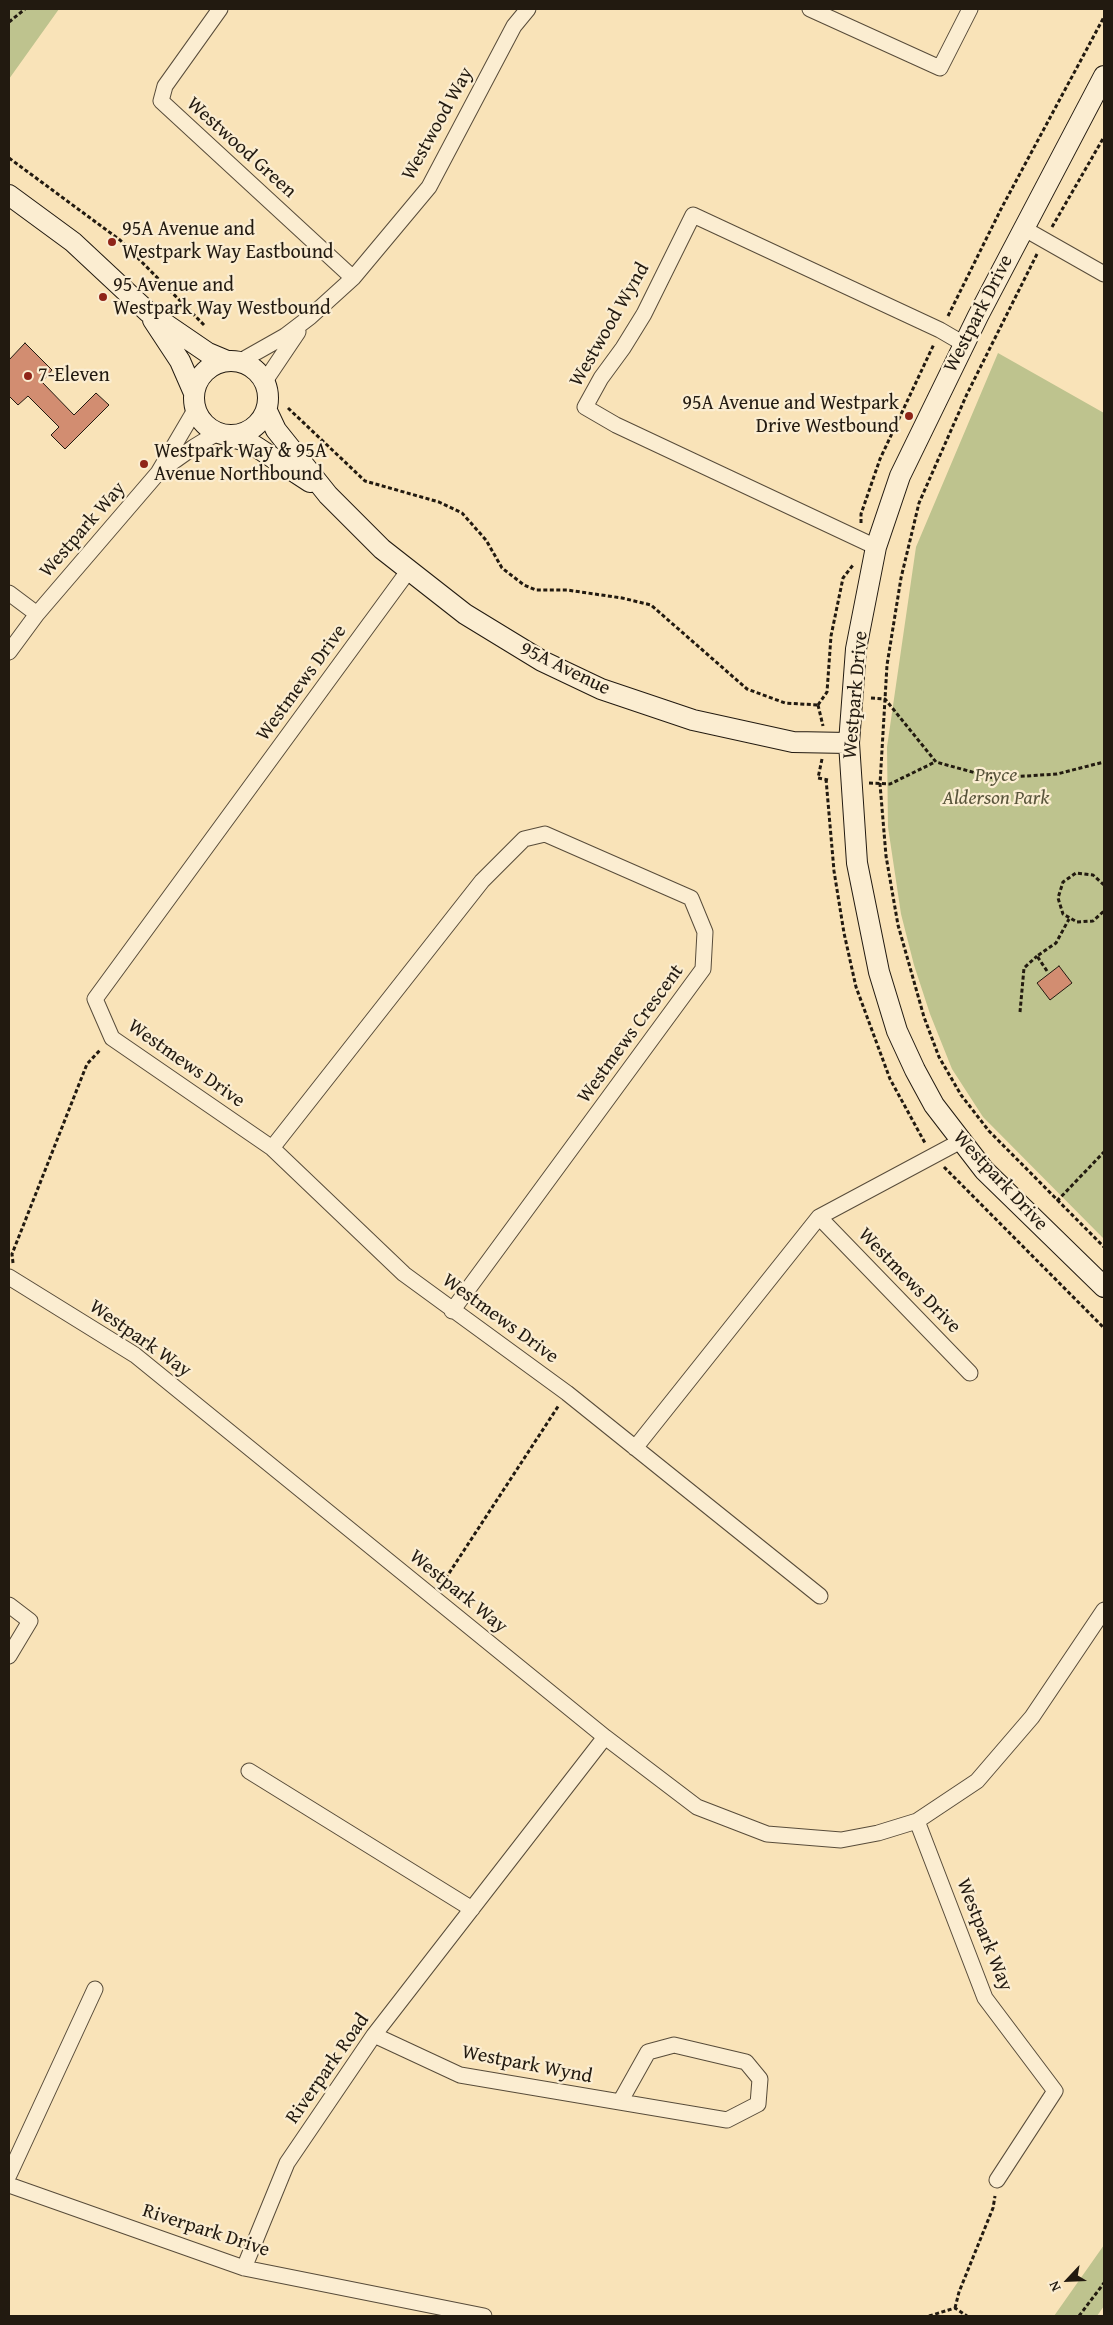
<!DOCTYPE html>
<style>
body{margin:0}
#map{position:relative;width:1113px;height:2325px;overflow:hidden;background:#f9e3b8;font-family:"Gentium Book Plus",serif}
canvas{display:block}
.frame{position:absolute;inset:0;border:10px solid #221a10;pointer-events:none}
.north{position:absolute;left:1043px;top:2255px;width:50px;height:50px;-webkit-text-stroke:4px #fbedd1;paint-order:stroke;rotate:245deg;font-size:14px;font-weight:700;line-height:20px;text-align:center;color:#221a10}
.north::after{content:'';display:block;margin:auto;width:18px;height:22px;background:#221a10;clip-path:polygon(50% 0,100% 100%,50% 72%,0 100%)}
</style>
<div id="map">
<canvas width="1113" height="2325"></canvas>
<div class="frame"></div>
<div class="north">N</div>
</div>
<script>
const context = document.querySelector('canvas').getContext('2d');
context.lineJoin = 'round';
function fillPath(path, color) { context.fillStyle = color; context.fill(path, 'evenodd'); }
const poly = rows => new Path2D(rows.map(r => 'M' + r).join(''));
function strokePath(path, color, width, dash) { context.strokeStyle = color; context.lineWidth = width; context.lineCap = dash ? 'butt' : 'round'; context.setLineDash(dash || []); context.stroke(path); }
function drawText(font, color, halo, rows, align = 'center') {
  context.font = font + ' "Gentium Book Plus",serif'; context.lineWidth = 4.5; context.setLineDash([]); context.textBaseline = 'middle'; context.strokeStyle = halo; context.fillStyle = color; for (const [text, x, y, turn = 0] of rows) {
    context.save(); context.translate(x, y); context.rotate((+turn || 0) * Math.PI / 180); context.textAlign = isNaN(turn) ? turn : align; if (halo) context.strokeText(text, 0, 0); context.fillText(text, 0, 0); context.restore();
  }
}
fillPath(poly([
 [9,9,59,9,9,79],
 [998,353,1104,413,1104,1239,983,1117,952,1069,930,1014,914,965,901,914,888,827,887,747,916,547],
 [1104,2245,1104,2306,1097,2316,1054,2316]
]), '#bec38e');
const building = poly([
 [25,343,52,370,42,382,74,415,96,393,109,405,65,449,51,435,59,427,28,396,18,405,9,396,9,360,25,343],
 [1059,966,1072,983,1050,1000,1037,983,1059,966]
]);
fillPath(building, '#d28d71');
strokePath(building, '#221a10', 1);
const street = poly([
 [220,9,165,86,161,101,353,278],
 [810,9,940,68,970,9],
 [1023,228,1104,274],
 [239,362,285,336,310,317,353,278,429,187,514,26,528,9],
 [265,381,298,332],
 [163,469,194,447,217,433],
 [876,547,616,425,585,407,601,378,623,348,644,314,693,215,940,330,964,344],
 [409,570,95,999,112,1038,272,1148,404,1274,567,1393,820,1596],
 [9,593,37,614],
 [9,652,37,614,158,473,195,410],
 [272,1148,482,881,524,839,545,834,691,898,705,932,703,969,452,1311],
 [819,1217,970,1373],
 [9,1277,135,1355,605,1737,697,1807,767,1834,841,1840,878,1833,917,1821,977,1781,1032,1717,1104,1610],
 [635,1448,819,1217,961,1141],
 [9,1605,30,1621,9,1656],
 [249,1771,472,1909],
 [917,1821,985,1998,1055,2091,997,2180],
 [374,2035,460,2075,620,2102,727,2120,758,2104,760,2079,746,2062,674,2045,648,2052,620,2102],
 [9,2175,95,1989],
 [9,2185,244,2268,484,2316],
 [244,2268,287,2163,374,2035,605,1737]
]);
const secondary = poly([
 [1104,76,978,316,900,476,876,547,856,649,849,743,857,863,879,972,897,1031,915,1070,934,1105,984,1170,1104,1287],
 [9,195,73,242,148,312,208,353,227,361],
 [153,320,180,361,194,393],
 '194 398a37 37 0 1 1 74 0a37 37 0 1 1-74 0Z',
 [267,411,276,430,328,495,382,549,465,614,542,661,601,689,693,720,793,742,849,743],
 [227,436,247,441,258,448,310,482]
]);
strokePath(street, '#584c3a', 17);
strokePath(secondary, '#221a10', 22);
strokePath(poly([
 [9,22,25,9],
 [9,158,120,240,205,326],
 [1052,227,1104,137],
 [1037,254,967,394,919,503,901,578,887,665,880,784,886,856,898,925,924,1017,939,1057,961,1095,989,1131,1104,1247],
 [948,316,1001,209,1104,17],
 [288,408,365,481,439,502,462,513,486,540,502,568,524,585,536,590,567,590,622,598,651,605,747,689,785,703,818,705],
 [861,523,861,514,880,459,934,344],
 [871,698,885,699,936,762,994,778,1057,774,1104,762],
 [818,705,827,692,831,636,843,578,853,565],
 [818,705,823,726],
 [822,759,818,778,828,780],
 [826,779,834,871,844,933,856,987,890,1079,925,1143],
 [869,783,890,784,935,762],
 [1104,885,1093,875,1076,873,1063,882,1058,898,1063,914,1077,922,1093,921,1104,911],
 [1047,971,1037,956,1056,943,1069,919],
 [1020,1012,1024,968,1037,956],
 [944,1167,1104,1328],
 [1057,1201,1104,1152],
 [13,1263,12,1254,87,1064,101,1049],
 [442,1584,559,1405],
 [955,2308,959,2292,993,2208,995,2196],
 [929,2316,955,2308,967,2316],
 [1079,2316,1104,2283]
]), '#221a10', 3, [4, 2.5]);
strokePath(street, '#fbedd1', 15);
strokePath(secondary, '#fbedd1', 20);
for (const [x, y, r, color] of [
 [112,242,5,"#8f2418"],
 [103,297,5,"#8f2418"],
 [28,376,5,"#8f2418"],
 [909,416,5,"#8f2418"],
 [144,464,5,"#8f2418"]
]) { const dot = new Path2D(); dot.arc(x, y, r, 0, 2 * Math.PI); context.fillStyle = color; context.fill(dot); strokePath(dot, '#fbedd1', 2); }
drawText('20px', '#221a10', '#fbedd1', [
 ["Westwood Way",438,124,-61],
 ["Westwood Green",241,148,42],
 ["Westpark Drive",979,314,-63],
 ["Westwood Wynd",610,325,-60],
 ["Westpark Way",83,530,-49],
 ["95A Avenue",565,669,26],
 ["Westmews Drive",302,683,-54],
 ["Westpark Drive",856,695,-85],
 ["Westmews Crescent",631,1034,-54],
 ["Westmews Drive",186,1064,35],
 ["Westpark Drive",1000,1181,47],
 ["Westmews Drive",909,1281,46],
 ["Westmews Drive",500,1319,36],
 ["Westpark Way",140,1339,35],
 ["Westpark Way",458,1592,39],
 ["Westpark Way",984,1935,68],
 ["Westpark Wynd",527,2065,11],
 ["Riverpark Road",328,2069,-55],
 ["Riverpark Drive",206,2231,18]
]);
drawText('20px', '#221a10', '#fbedd1', [
 ["95A Avenue and",122,230],
 ["Westpark Way Eastbound",122,253],
 ["95 Avenue and",113,286],
 ["Westpark Way Westbound",113,309],
 ["7-Eleven",38,376],
 ["95A Avenue and Westpark",899,404,"right"],
 ["Drive Westbound",899,427,"right"],
 ["Westpark Way & 95A",154,452],
 ["Avenue Northbound",154,475]
], 'left');
drawText('italic 20px', '#59553c', '#fbedd1', [
 ["Pryce",996,776],
 ["Alderson Park",996,799]
]);
</script>
